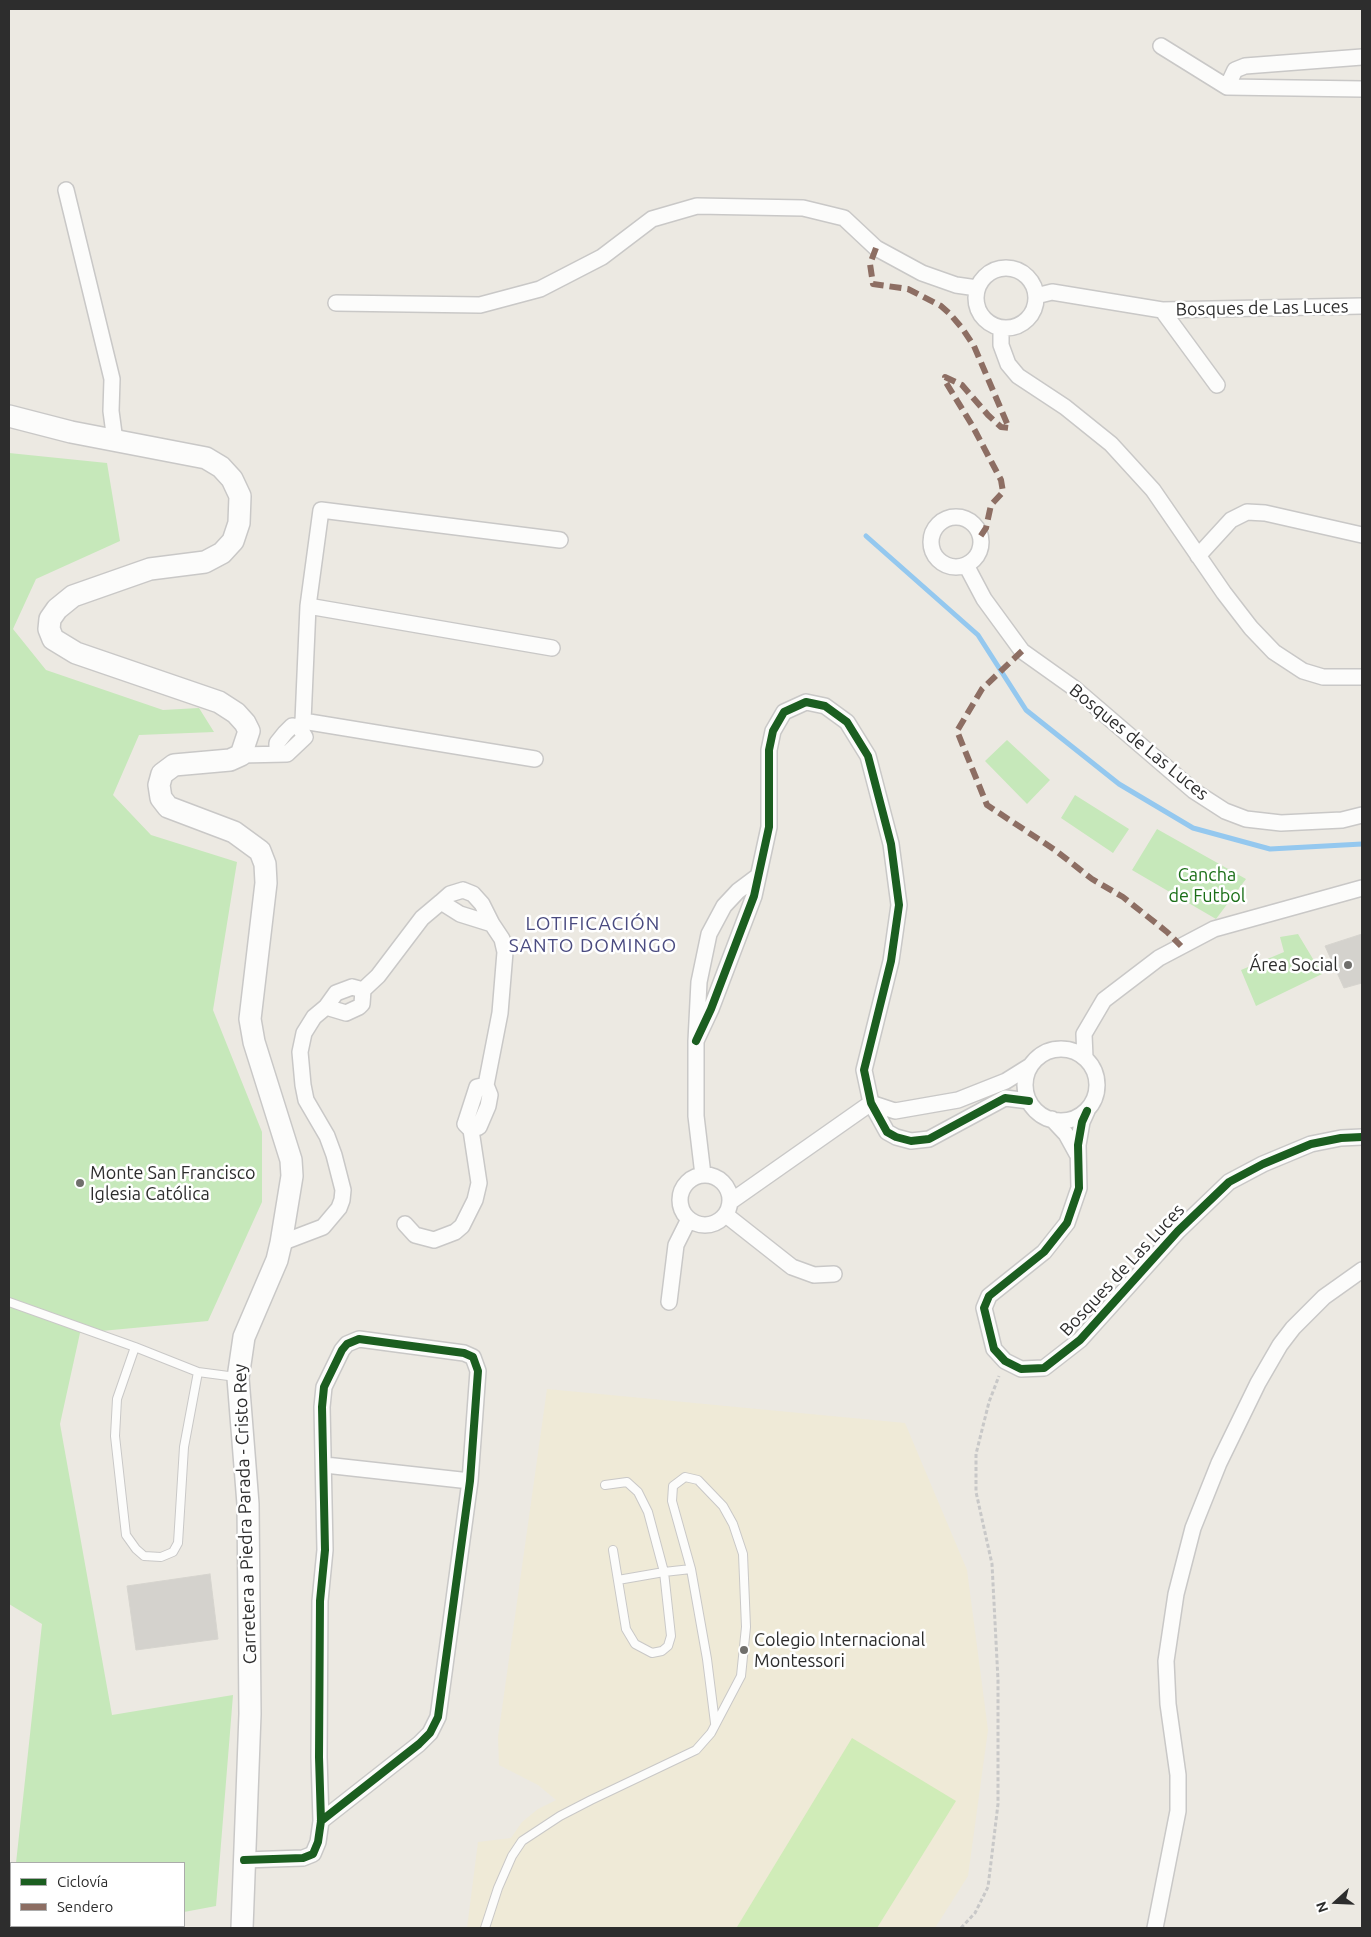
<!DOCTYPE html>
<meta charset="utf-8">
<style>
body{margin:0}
#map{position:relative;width:1371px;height:1937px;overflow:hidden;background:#ece9e2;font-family:Ubuntu,sans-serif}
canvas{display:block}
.frame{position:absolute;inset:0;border:10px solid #2d2d2d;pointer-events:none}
.legend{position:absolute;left:10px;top:1862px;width:175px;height:65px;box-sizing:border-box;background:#fff;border:1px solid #ababab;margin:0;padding:6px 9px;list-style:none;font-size:15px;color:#2d2d2d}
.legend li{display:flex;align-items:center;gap:10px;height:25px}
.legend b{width:25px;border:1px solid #ababab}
.north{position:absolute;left:1311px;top:1877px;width:50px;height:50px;-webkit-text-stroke:4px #fff;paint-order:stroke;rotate:250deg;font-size:14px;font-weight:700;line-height:20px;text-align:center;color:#2d2d2d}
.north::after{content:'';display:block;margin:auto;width:18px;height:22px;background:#2d2d2d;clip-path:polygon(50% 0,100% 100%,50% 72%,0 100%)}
</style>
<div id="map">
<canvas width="1371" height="1937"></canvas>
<div class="frame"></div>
<ul class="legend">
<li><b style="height:6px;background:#1b5e20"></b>Ciclovía</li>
<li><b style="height:6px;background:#8d6e63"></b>Sendero</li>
</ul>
<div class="north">N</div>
</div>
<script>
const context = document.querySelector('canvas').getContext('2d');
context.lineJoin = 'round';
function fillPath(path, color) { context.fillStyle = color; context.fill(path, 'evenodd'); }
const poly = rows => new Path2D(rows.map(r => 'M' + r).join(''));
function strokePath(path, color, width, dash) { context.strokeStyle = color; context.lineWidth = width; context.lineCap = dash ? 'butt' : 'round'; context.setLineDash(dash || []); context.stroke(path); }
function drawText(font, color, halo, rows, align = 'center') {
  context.font = font + ' Ubuntu,sans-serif'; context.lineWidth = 5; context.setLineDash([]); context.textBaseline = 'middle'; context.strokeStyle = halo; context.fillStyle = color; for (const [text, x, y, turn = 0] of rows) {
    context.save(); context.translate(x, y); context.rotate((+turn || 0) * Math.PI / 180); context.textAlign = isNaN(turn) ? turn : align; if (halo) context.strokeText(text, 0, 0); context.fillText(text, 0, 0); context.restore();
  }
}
fillPath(poly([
 [547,1389,905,1423,967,1570,988,1730,968,1876,935,1928,467,1928,478,1842,511,1838,522,1822,538,1809,556,1800,538,1785,499,1765,498,1737]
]), '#efead7');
fillPath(poly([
 [9,453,107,463,120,541,36,579,13,629,46,670,163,710,199,708,214,732,139,735,113,795,151,835,237,862,213,1010,262,1132,262,1202,208,1321,80,1333,60,1424,112,1715,233,1695,216,1906,184,1912,184,1863,16,1863,42,1624,9,1604],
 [1007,740,1050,780,1027,804,985,761],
 [1075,795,1129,829,1113,853,1061,818],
 [1157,829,1246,879,1216,919,1132,870],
 [1298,934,1322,974,1256,1006,1241,970,1284,952,1280,937]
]), '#c6e8ba');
fillPath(poly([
 [852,1738,956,1801,877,1928,737,1927]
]), '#d0ecb8');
strokePath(poly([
 [866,536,978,635,1026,710,1119,784,1193,828,1270,849,1362,844]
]), '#94c8ef', 5);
const building = poly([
 [1362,934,1362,983,1344,988,1325,946,1362,934],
 [210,1574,218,1639,136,1650,127,1586,210,1574]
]);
fillPath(building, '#d4d2cd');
strokePath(building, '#d6d4ce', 1);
const lane = poly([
 [9,1302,135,1347,198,1372,236,1377],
 [135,1347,117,1399,115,1436,126,1535,136,1549,144,1556,161,1557,173,1552,178,1543,184,1447,198,1372],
 [605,1485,627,1482,638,1492,648,1512,664,1572,618,1580],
 [613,1550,626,1629,635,1644,652,1653,662,1651,668,1646,671,1636,664,1572,691,1569],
 [485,1928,498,1888,512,1856,522,1841,560,1816,591,1800,696,1750,711,1733,741,1676,746,1627,743,1554,733,1524,723,1506,698,1480,685,1477,673,1486,672,1501,691,1569,707,1659,715,1723]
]);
const street = poly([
 [1161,46,1227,87],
 [1362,57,1245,66,1235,70,1227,87,1362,89],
 [66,190,112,379,111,411,115,441],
 '976 298a30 30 0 1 1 60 0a30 30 0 1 1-60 0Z',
 [1036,296,1052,292,1162,310,1362,306],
 [336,303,480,305,540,289,602,257,652,219,697,206,803,208,844,218,876,248,922,273,956,285,977,288],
 [1162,310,1217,385],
 [1001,328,1001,345,1008,364,1018,376,1065,407,1111,444,1153,490,1224,593,1251,628,1274,652,1303,671,1323,677,1362,677],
 '931 542a25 25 0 1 1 50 0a25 25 0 1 1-50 0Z',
 [1198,556,1231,520,1247,512,1265,513,1362,535],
 [966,565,984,599,1022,651,1074,688,1194,791,1225,811,1246,819,1281,823,1342,820,1362,815],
 [308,606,552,648],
 [303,721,535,759],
 [299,727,303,721,308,606,321,510,560,540],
 [277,753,277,743,285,733,292,726,299,727],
 [241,755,287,754,305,737,299,727],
 [463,890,473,894,482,904,492,924,460,914,441,902,450,894,463,890],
 [352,987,363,990,362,1004,359,1007,346,1013,326,1007,336,993,352,987],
 [363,990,378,976,422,918,441,902],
 [696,1041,711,1009,754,896,769,827,769,750,773,731,784,712,806,702,825,706,847,722,868,756,891,844,899,905,891,961,864,1070,871,1103,887,1132,896,1137,911,1141,929,1139,1005,1098,1029,1101],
 '1025 1085a36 36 0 1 1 72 0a36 36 0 1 1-72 0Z',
 [1085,1058,1084,1034,1104,1000,1159,958,1214,929,1362,888],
 [486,1085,500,1013,505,952,502,939,492,924],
 [871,1103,895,1111,958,1100,1006,1081,1030,1066],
 [1087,1111,1082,1122,1078,1145,1079,1188,1067,1223,1044,1252,989,1296,984,1308,994,1349,1005,1361,1021,1369,1044,1368,1080,1340,1178,1231,1229,1182,1263,1164,1311,1144,1341,1138,1362,1137],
 [1052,1119,1066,1134,1077,1154],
 [703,1175,696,1116,696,1041,699,982,709,934,724,906,738,891,758,876],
 '680 1200a25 25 0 1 1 50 0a25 25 0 1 1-50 0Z',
 [730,1202,871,1103],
 [726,1215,792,1267,814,1275,834,1274],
 [405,1224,415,1235,434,1240,455,1232,462,1226,475,1200,479,1183,471,1130,465,1124,466,1121,477,1087,486,1085,490,1095,488,1106,479,1127,471,1130],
 [281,1243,323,1227,339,1208,342,1200,343,1190,334,1155,327,1136,306,1100,303,1085,300,1052,304,1033,314,1017,326,1007],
 [669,1302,676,1245,689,1219],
 [325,1465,470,1481],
 [244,1860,303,1858,313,1854,318,1842,321,1821,319,1757,320,1601,325,1550,322,1407,324,1387,342,1350,347,1344,359,1339,464,1353,473,1357,478,1371,470,1481,438,1717,430,1733,419,1744,321,1821],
 [1155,1928,1178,1811,1178,1775,1168,1704,1166,1661,1176,1594,1193,1528,1219,1463,1258,1383,1280,1345,1293,1328,1324,1297,1362,1270]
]);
const secondary = poly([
 [9,416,71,432,206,458,221,467,232,479,240,496,239,523,233,541,222,553,205,562,150,569,73,596,57,609,50,619,49,629,53,639,76,653,219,702,236,713,245,723,249,731,241,755,230,760,174,765,162,774,159,785,161,798,168,807,234,832,260,851,265,864,266,883,250,1019,254,1042,291,1160,292,1176,281,1243,277,1260,244,1337,238,1378,248,1504,250,1714,242,1928]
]);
strokePath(lane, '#c9c8c7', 10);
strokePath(street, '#c9c8c7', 18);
strokePath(secondary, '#c9c8c7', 24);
strokePath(poly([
 [961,1928,975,1913,988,1887,998,1804,998,1680,992,1564,976,1492,976,1454,989,1402,999,1376]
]), '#c8c8c8', 3, [4, 2.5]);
strokePath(lane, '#fcfcfb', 8);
strokePath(street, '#fcfcfb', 15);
strokePath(secondary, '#fcfcfb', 21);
strokePath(poly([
 [876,248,870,264,873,284,908,289,941,306,950,314,962,328,974,346,1009,428,1001,427,988,415,962,385,945,377,945,381,972,425,1001,480,1003,492,991,505,986,528,980,537],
 [1022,651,982,689,957,731,987,805,1055,850,1092,879,1123,897,1167,932,1181,946]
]), '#8d6e63', 6, [12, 6]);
strokePath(poly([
 [696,1041,711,1009,754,896,769,827,769,750,773,731,784,712,806,702,825,706,847,722,868,756,891,844,899,905,891,961,864,1070,871,1103,887,1132,896,1137,911,1141,929,1139,1005,1098,1029,1101],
 [1087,1111,1082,1122,1078,1145,1079,1188,1067,1223,1044,1252,989,1296,984,1308,994,1349,1005,1361,1021,1369,1044,1368,1080,1340,1178,1231,1229,1182,1263,1164,1311,1144,1341,1138,1362,1137],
 [244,1860,303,1858,313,1854,318,1842,321,1821,319,1757,320,1601,325,1550,322,1407,324,1387,342,1350,347,1344,359,1339,464,1353,473,1357,478,1371,470,1481,438,1717,430,1733,419,1744,321,1821]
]), '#1b5e20', 8);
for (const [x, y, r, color] of [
 [1348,965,5,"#706f6c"],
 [80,1183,5,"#706f6c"],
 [744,1650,5,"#706f6c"]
]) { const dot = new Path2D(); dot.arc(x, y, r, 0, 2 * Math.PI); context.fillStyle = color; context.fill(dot); strokePath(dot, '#fff', 2); }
drawText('18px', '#2d2d2d', '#fff', [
 ["Bosques de Las Luces",1262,308,-1],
 ["Bosques de Las Luces",1139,742,39],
 ["Bosques de Las Luces",1122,1270,-47],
 ["Carretera a Piedra Parada - Cristo Rey",245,1514,-92]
]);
drawText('18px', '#1b6f18', '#fff', [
 ["Cancha",1207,875],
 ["de Futbol",1207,896]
]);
drawText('18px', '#2d2d2d', '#fff', [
 ["Área Social",1338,965,"right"],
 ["Monte San Francisco",90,1173],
 ["Iglesia Católica",90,1194],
 ["Colegio Internacional",754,1640],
 ["Montessori",754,1661]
], 'left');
context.letterSpacing = '1px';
drawText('19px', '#4a4b80', '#fff', [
 ["LOTIFICACIÓN",593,924],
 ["SANTO DOMINGO",593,946]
]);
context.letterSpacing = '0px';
</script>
